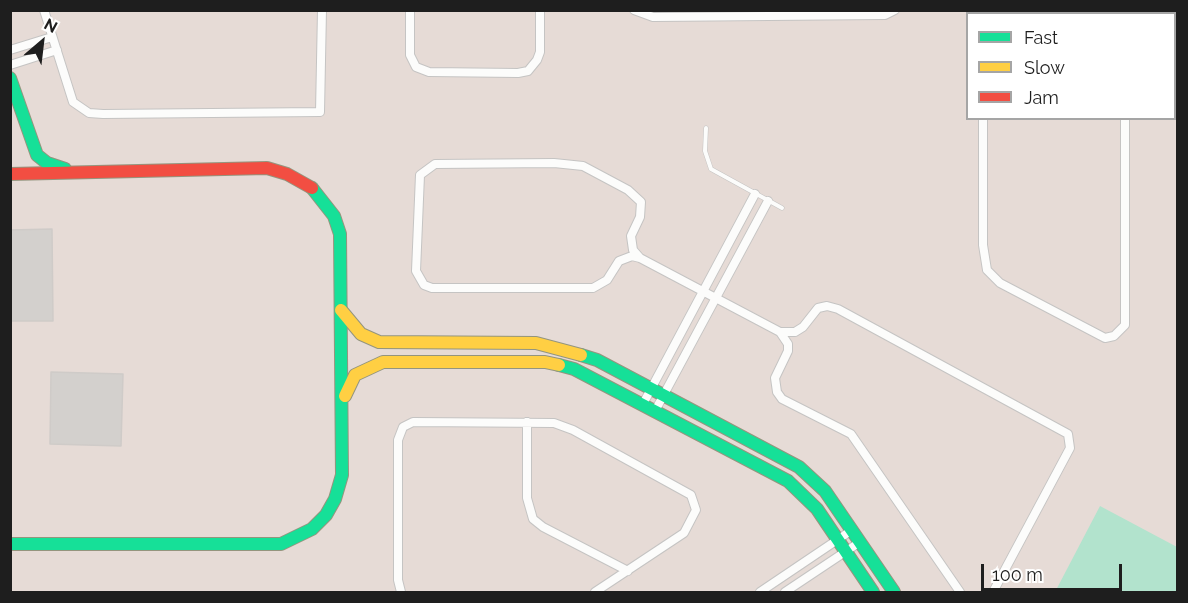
<!DOCTYPE html>
<style>
body{margin:0}
#map{position:relative;width:1188px;height:603px;overflow:hidden;background:#eceae7;font-family:Raleway,sans-serif}
canvas{display:block}
.frame{position:absolute;inset:0;border:12px solid #1e1e1e;pointer-events:none}
.legend{position:absolute;left:966px;top:12px;width:210px;height:108px;box-sizing:border-box;background:#fff;border:2px solid #a5a5a5;margin:0;padding:8px 10px;list-style:none;font-size:18px;color:#1e1e1e}
.legend li{display:flex;align-items:center;gap:12px;height:30px}
.legend b{width:30px;border:2px solid #a5a5a5}
.north{position:absolute;left:12px;top:12px;width:60px;height:60px;-webkit-text-stroke:4px #fff;paint-order:stroke;rotate:28deg;font-size:16px;font-weight:700;line-height:24px;text-align:center;color:#1e1e1e}
.north::after{content:'';display:block;margin:auto;width:21px;height:27px;background:#1e1e1e;clip-path:polygon(50% 0,100% 100%,50% 72%,0 100%)}
.scale{position:absolute;left:981px;top:564px;width:141px;height:27px;box-sizing:border-box;border:3px solid #1e1e1e;border-top:0;padding-left:8px;font-size:18px;line-height:21px;white-space:nowrap;color:#1e1e1e;-webkit-text-stroke:4px #fff;paint-order:stroke}
</style>
<div id="map">
<canvas width="1188" height="603"></canvas>
<div class="frame"></div>
<ul class="legend">
<li><b style="height:8px;background:#16e098"></b>Fast</li>
<li><b style="height:8px;background:#ffcf43"></b>Slow</li>
<li><b style="height:8px;background:#f24e42"></b>Jam</li>
</ul>
<div class="north">N</div>
<div class="scale">100 m</div>
</div>
<script>
const context = document.querySelector('canvas').getContext('2d');
context.lineJoin = 'round';
function fillPath(path, color) { context.fillStyle = color; context.fill(path, 'evenodd'); }
const poly = rows => new Path2D(rows.map(r => 'M' + r).join(''));
function strokePath(path, color, width, dash) { context.strokeStyle = color; context.lineWidth = width; context.lineCap = dash ? 'butt' : 'round'; context.setLineDash(dash || []); context.stroke(path); }
fillPath(poly([
 [11,11,1177,11,1177,592,11,592],
 [968,14,1174,14,1174,118,968,118]
]), '#e6dbd6');
fillPath(poly([
 [1100,506,1177,547,1177,592,1055,592]
]), '#b2e3cd');
const building = poly([
 [52,229,53,321,10,321,10,230,52,229],
 [51,372,123,374,121,446,50,444,51,372]
]);
fillPath(building, '#d3d0cd');
strokePath(building, '#cfcbc8', 1.5);
const lane = poly([
 [706,128,705,151,711,169,782,208]
]);
const street = poly([
 [44,10,73,102,89,113,103,114,320,112,322,10],
 [410,10,410,55,416,67,429,72,518,73,528,71,537,60,540,52,540,10],
 [634,10,653,17,885,15,895,10],
 [1006,10,1006,14],
 [10,50,52,37],
 [10,65,57,50],
 [983,118,983,245,987,270,1000,283,1105,338,1114,336,1125,325,1125,118],
 [640,258,633,250,631,236,640,217,641,202,628,190,583,166,554,163,435,164,420,175,416,271,424,285,432,288,593,288,607,280,619,261,632,256,640,258,780,332,788,344,788,351,775,378,777,392,782,399,851,434,960,592],
 [780,332,795,332,803,327,818,308,827,306,838,309,1068,434,1070,448,993,592],
 [643,404,755,194],
 [655,411,768,201],
 [527,422,527,498,533,519,543,527,628,571],
 [401,592,398,580,398,440,403,427,413,422,554,423,573,430,691,495,696,510,684,533,595,592],
 [760,592,852,530],
 [785,592,860,542]
]);
const fast = poly([
 [1130,10,1132,14],
 [1174,52,1178,53],
 [10,78,37,155,47,163,65,169],
 [581,355,597,360,799,467,825,491,894,592],
 [559,365,574,369,788,481,817,509,873,592],
 [10,544,281,544,312,529,326,515,335,499,342,475,340,234,334,216,312,188]
]);
const slow = poly([
 [341,310,361,334,379,342,536,343,581,355],
 [345,396,355,375,383,362,545,362,559,365]
]);
const jam = poly([
 [10,174,267,168,287,174,312,188]
]);
strokePath(lane, '#c5c4c3', 5);
strokePath(street, '#c5c4c3', 10);
strokePath(fast, '#94957e', 14);
strokePath(slow, '#94957e', 14);
strokePath(jam, '#94957e', 14);
strokePath(lane, '#fcfcfb', 4);
strokePath(street, '#fcfcfb', 8);
strokePath(fast, '#16e098', 12);
strokePath(slow, '#ffcf43', 12);
strokePath(jam, '#f24e42', 12);
</script>
